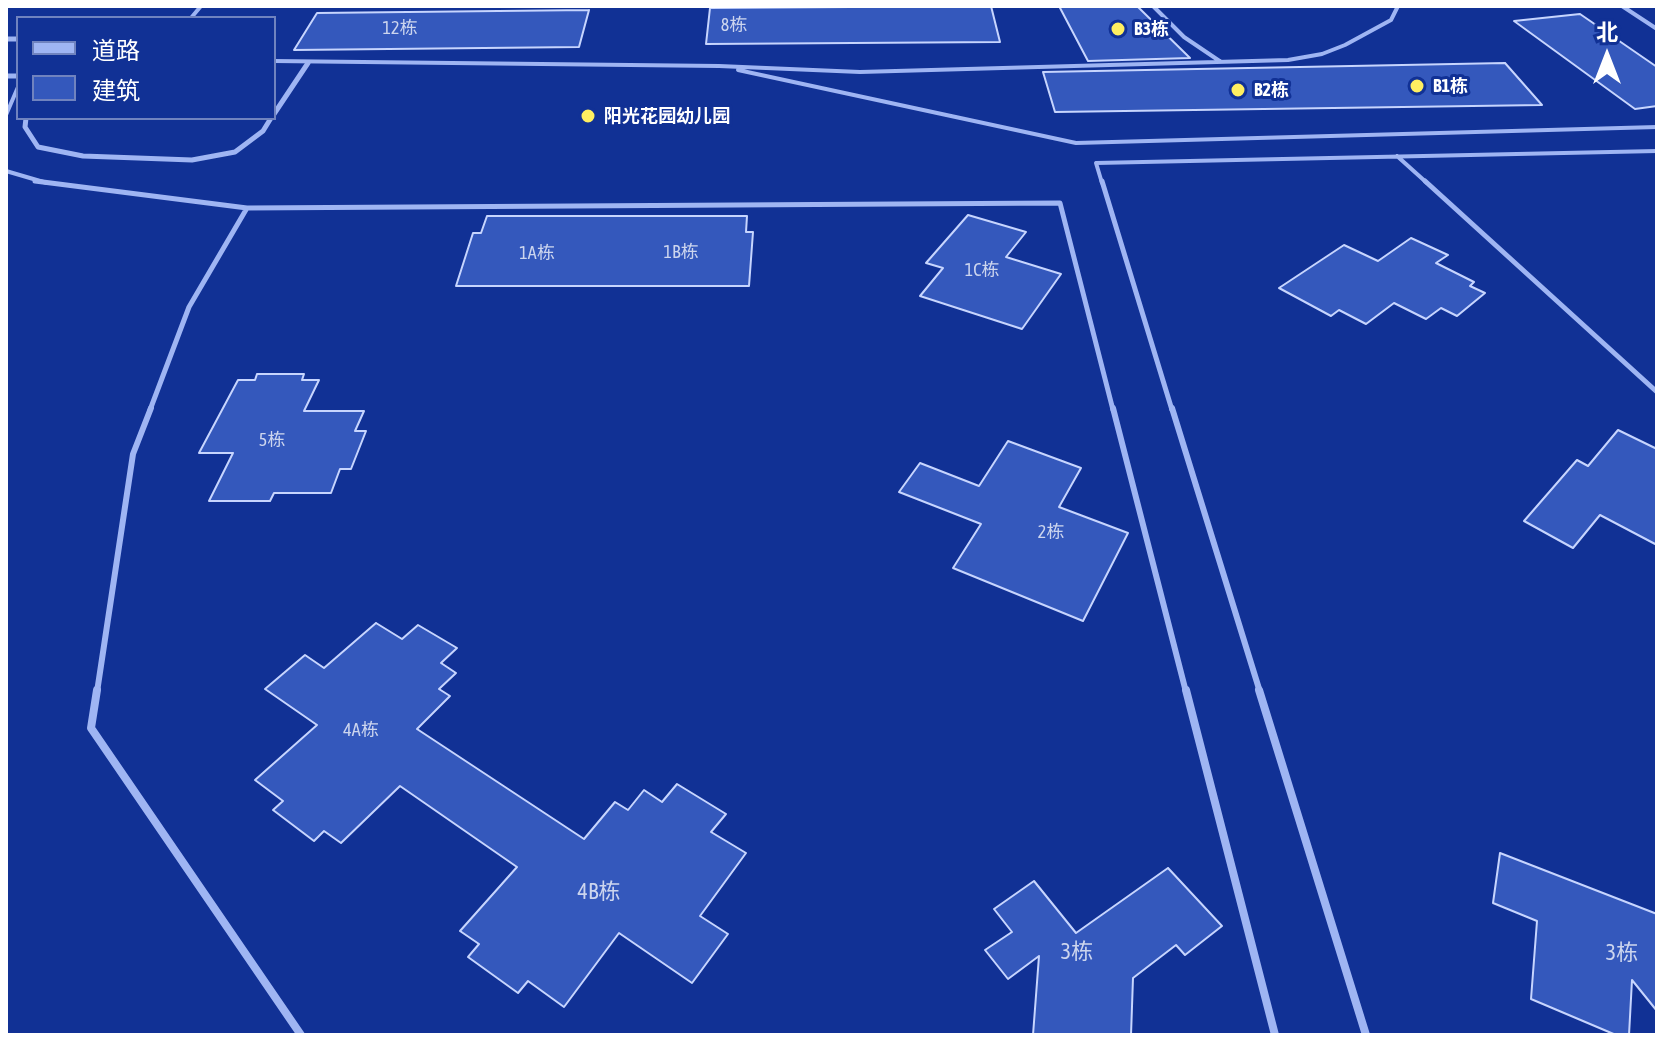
<!DOCTYPE html>
<meta charset="utf-8">
<style>
body{margin:0}
#map{position:relative;width:1663px;height:1041px;overflow:hidden;background:#113195;font-family:"Asap Condensed","Noto Sans SC",sans-serif}
canvas{display:block}
.frame{position:absolute;inset:0;border:8px solid #fff;pointer-events:none}
.legend{position:absolute;left:16px;top:16px;width:260px;height:104px;box-sizing:border-box;background:#113195;border:2px solid #7083bf;margin:0;padding:10px 14px;list-style:none;font-size:24px;color:#fff}
.legend li{display:flex;align-items:center;gap:16px;height:40px}
.legend b{width:40px;border:2px solid #7083bf}
.north{position:absolute;left:1567px;top:16px;width:80px;height:80px;-webkit-text-stroke:6px #113195;paint-order:stroke;rotate:0deg;font-size:22px;font-weight:700;line-height:32px;text-align:center;color:#fff}
.north::after{content:'';display:block;margin:auto;width:28px;height:36px;background:#fff;clip-path:polygon(50% 0,100% 100%,50% 72%,0 100%)}
</style>
<div id="map">
<canvas width="1663" height="1041"></canvas>
<div class="frame"></div>
<ul class="legend">
<li><b style="height:10px;background:#9fb5f3"></b>道路</li>
<li><b style="height:22px;background:#3458bc"></b>建筑</li>
</ul>
<div class="north">北</div>
</div>
<script>
const context = document.querySelector('canvas').getContext('2d');
context.lineJoin = 'round';
function fillPath(path, color) { context.fillStyle = color; context.fill(path, 'evenodd'); }
const poly = rows => new Path2D(rows.map(r => 'M' + r).join(''));
function strokePath(path, color, width, dash) { context.strokeStyle = color; context.lineWidth = width; context.lineCap = dash ? 'butt' : 'round'; context.setLineDash(dash || []); context.stroke(path); }
function drawText(font, color, halo, rows, align = 'center') {
  context.font = font + ' "Asap Condensed","Noto Sans SC",sans-serif'; context.lineWidth = 6; context.setLineDash([]); context.textBaseline = 'middle'; context.strokeStyle = halo; context.fillStyle = color; for (const [text, x, y, turn = 0] of rows) {
    context.save(); context.translate(x, y); context.rotate((+turn || 0) * Math.PI / 180); context.textAlign = isNaN(turn) ? turn : align; if (halo) context.strokeText(text, 0, 0); context.fillText(text, 0, 0); context.restore();
  }
}
const building = poly([
 [991,6,1000,42,706,44,710,8,991,6],
 [1059,6,1137,6,1190,58,1088,61,1059,6],
 [589,10,579,47,294,50,317,13,589,10],
 [1580,14,1657,67,1657,106,1635,109,1514,21,1580,14],
 [1505,63,1542,105,1055,112,1043,72,1505,63],
 [968,215,1026,232,1006,257,1061,274,1022,329,920,296,943,268,926,263,968,215],
 [487,216,747,216,746,232,753,232,749,286,456,286,473,233,481,233,487,216],
 [1411,238,1448,255,1436,263,1474,282,1470,286,1485,293,1457,316,1441,308,1426,319,1394,303,1366,324,1339,310,1331,316,1279,288,1344,245,1378,261,1411,238],
 [257,374,304,374,302,380,319,380,304,411,364,411,355,431,366,431,351,469,340,469,331,493,274,493,270,501,209,501,233,453,199,453,238,380,255,380,257,374],
 [1618,430,1657,449,1657,545,1600,515,1573,548,1524,521,1577,460,1588,466,1618,430],
 [1008,441,1081,468,1059,507,1128,533,1083,621,953,568,981,524,899,492,920,463,979,486,1008,441],
 [376,623,402,639,418,625,457,648,441,663,456,673,439,689,450,696,417,729,584,839,615,802,628,810,644,790,662,802,677,784,726,814,711,832,746,853,700,916,728,934,692,983,619,933,564,1007,528,981,518,993,468,957,479,944,460,931,517,867,400,786,341,843,324,831,314,841,273,810,283,801,255,780,317,725,265,689,305,655,324,668,376,623],
 [1500,853,1657,914,1657,1011,1632,980,1629,1035,1616,1035,1531,999,1537,921,1493,903,1500,853],
 [1168,868,1222,926,1185,955,1176,945,1133,978,1131,1035,1033,1035,1039,956,1008,979,985,950,1012,932,994,909,1034,881,1076,933,1168,868]
]);
fillPath(building, '#3458bc');
strokePath(building, '#c7d5fe', 2);
strokePath(poly([
 [1153,6,1184,37,1221,62],
 [1622,6,1657,29],
 [191,18,201,6],
 [274,61,719,66,860,72,1288,60,1322,54,1345,45,1391,20,1398,6],
 [738,70,1076,143,1657,127],
 [6,115,18,87],
 [1397,156,1427,183],
 [6,171,47,183],
 [1102,183,1096,163,1657,151]
]), '#9fb5f3', 4);
strokePath(poly([
 [35,181,247,208,1060,203,1113,410],
 [1102,181,1172,410],
 [1425,181,1657,392],
 [150,410,189,307,247,208]
]), '#9fb5f3', 5);
strokePath(poly([
 [1113,408,1186,692],
 [1172,408,1260,692],
 [97,692,133,454,151,408]
]), '#9fb5f3', 6);
strokePath(poly([
 [97,690,91,728,301,1035],
 [1186,690,1275,1035],
 [1259,690,1366,1035]
]), '#9fb5f3', 8);
strokePath(poly([
 [6,39,18,39],
 [6,76,18,76],
 [274,114,308,63],
 [26,118,25,127,38,147,83,156,192,160,235,152,263,131,271,118]
]), '#9fb5f3', 5);
for (const [x, y, r, color] of [
 [1118,29,8,"#ffef61"],
 [1417,86,8,"#ffef61"],
 [1238,90,8,"#ffef61"],
 [588,116,8,"#ffef61"]
]) { const dot = new Path2D(); dot.arc(x, y, r, 0, 2 * Math.PI); context.fillStyle = color; context.fill(dot); strokePath(dot, '#113195', 3); }
drawText('18px', '#ccd5ee', null, [
 ["8栋",734,25],
 ["12栋",400,28],
 ["1B栋",681,252],
 ["1A栋",537,253],
 ["1C栋",982,270],
 ["5栋",272,440],
 ["2栋",1051,532],
 ["4A栋",361,730]
]);
drawText('bold 18px', '#fff', '#113195', [
 ["B3栋",1134,29],
 ["B1栋",1433,86],
 ["B2栋",1254,90],
 ["阳光花园幼儿园",604,116]
], 'left');
drawText('22px', '#ccd5ee', null, [
 ["4B栋",599,892],
 ["3栋",1077,952],
 ["3栋",1622,953]
]);
</script>
